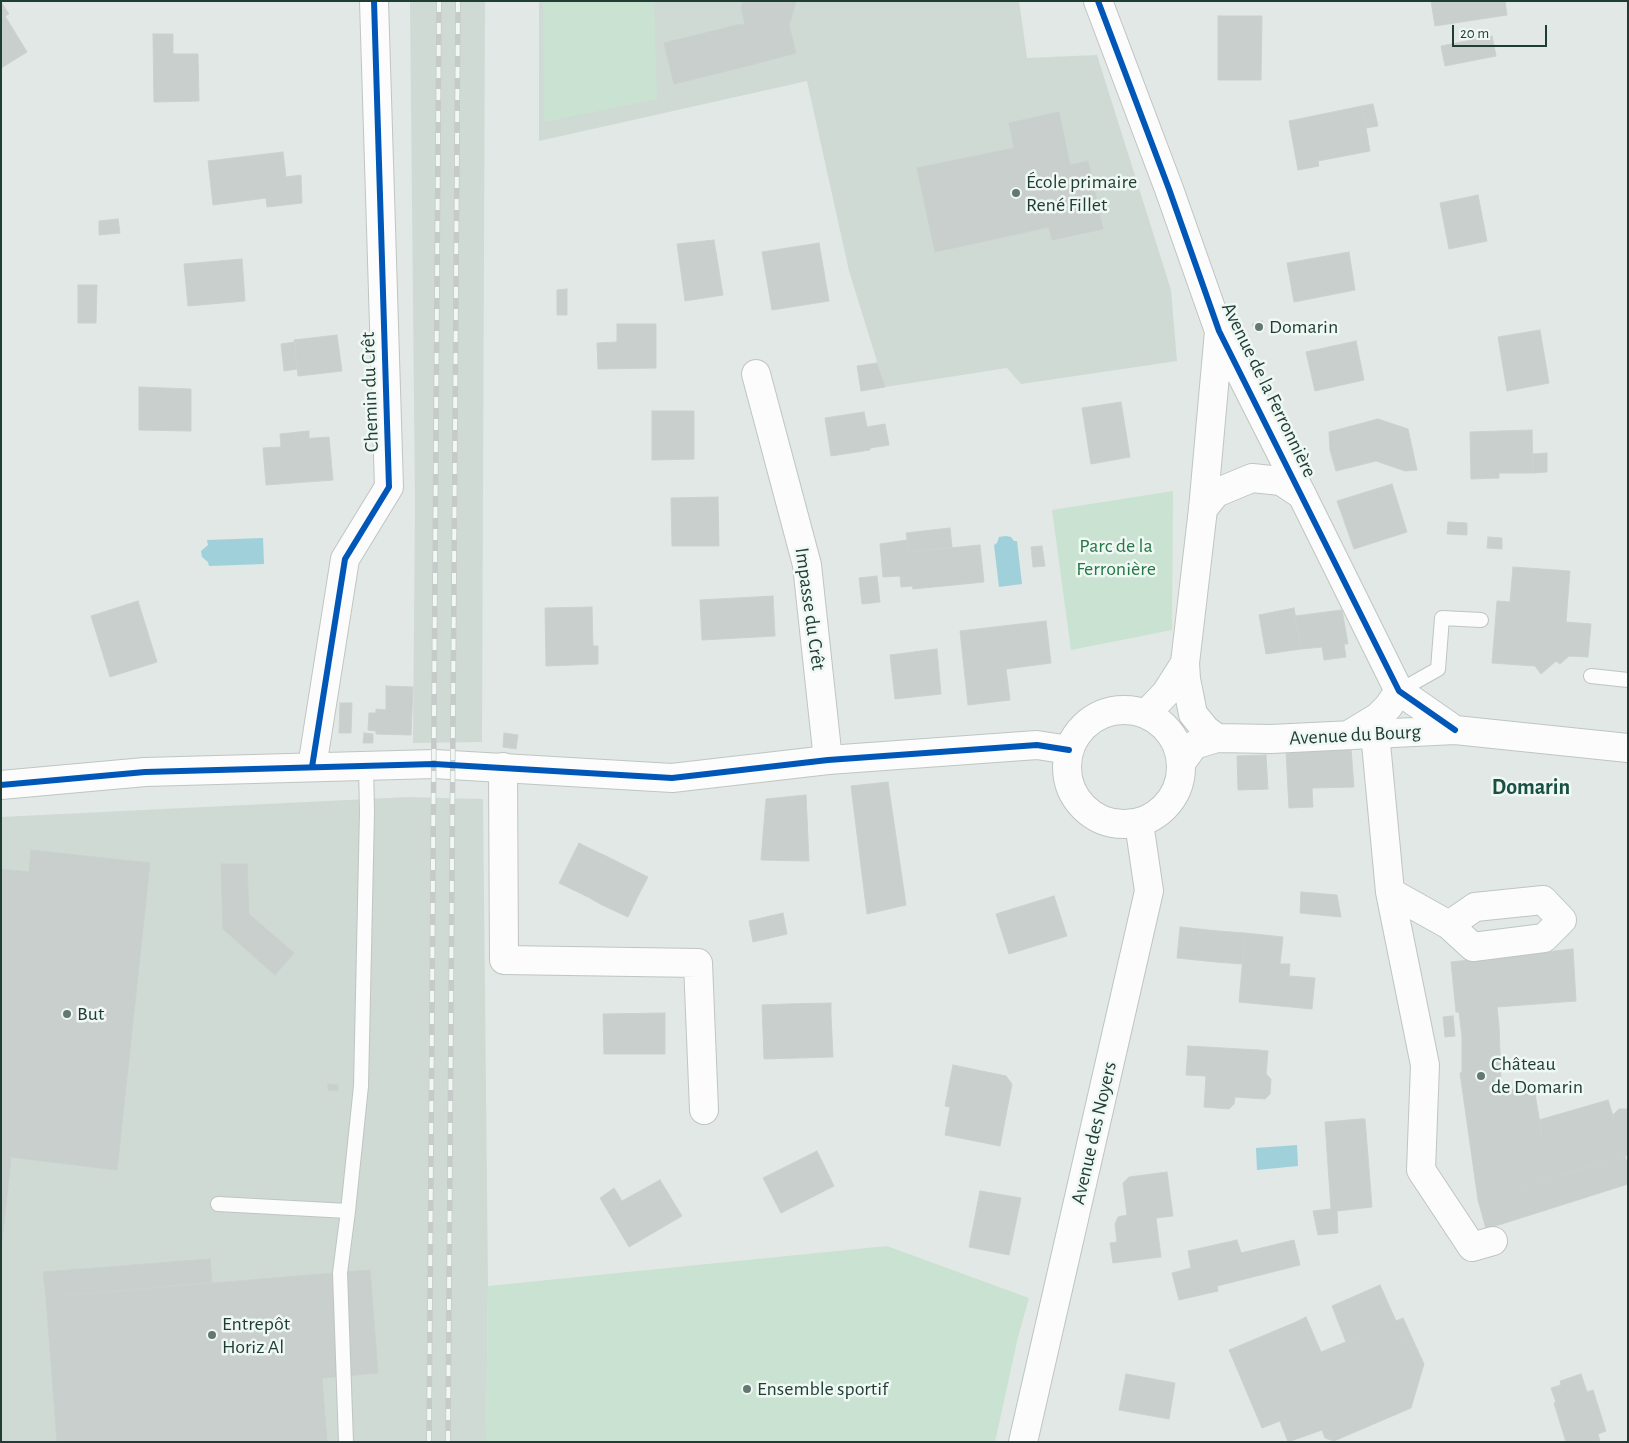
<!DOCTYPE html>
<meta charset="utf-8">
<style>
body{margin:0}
#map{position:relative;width:1629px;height:1443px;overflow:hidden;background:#e2e8e5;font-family:"Alegreya Sans",sans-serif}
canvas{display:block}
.frame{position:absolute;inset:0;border:2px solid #1f3c35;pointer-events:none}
.scale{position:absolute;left:1452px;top:25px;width:95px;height:22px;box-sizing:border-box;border:2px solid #1f3c35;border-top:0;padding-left:6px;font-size:15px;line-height:18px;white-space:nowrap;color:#1f3c35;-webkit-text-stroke:4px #f0f8f4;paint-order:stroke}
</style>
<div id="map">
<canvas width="1629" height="1443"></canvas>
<div class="frame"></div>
<div class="scale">20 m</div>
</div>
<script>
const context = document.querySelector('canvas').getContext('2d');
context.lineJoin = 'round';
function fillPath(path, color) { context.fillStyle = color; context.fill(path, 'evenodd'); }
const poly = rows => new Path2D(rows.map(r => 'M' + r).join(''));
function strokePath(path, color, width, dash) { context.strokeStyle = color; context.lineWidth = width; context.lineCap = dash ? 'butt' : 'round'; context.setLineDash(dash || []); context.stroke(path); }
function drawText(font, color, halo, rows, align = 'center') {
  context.font = font + ' "Alegreya Sans",sans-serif'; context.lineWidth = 5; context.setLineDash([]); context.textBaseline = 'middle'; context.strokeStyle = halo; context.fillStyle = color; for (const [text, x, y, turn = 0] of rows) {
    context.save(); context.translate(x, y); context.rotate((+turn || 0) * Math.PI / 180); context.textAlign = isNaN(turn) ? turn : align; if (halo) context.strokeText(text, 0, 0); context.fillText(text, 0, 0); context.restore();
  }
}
fillPath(poly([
 [410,1,485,1,482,742,413,743,415,503],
 [539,1,1019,1,1027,58,1097,55,1171,290,1177,361,1021,384,1007,368,885,387,849,271,807,81,539,141],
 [408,797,483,799,488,1286,486,1442,1,1442,1,817]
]), '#cfdad5');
fillPath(poly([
 [543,1,654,1,657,99,544,122],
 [1173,491,1172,630,1071,650,1052,510],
 [887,1246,1029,1298,1018,1337,995,1442,486,1442,488,1286]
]), '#cae2d2');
fillPath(poly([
 [1006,536,1011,537,1014,541,1017,541,1022,584,999,587,994,545,997,543,999,537],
 [263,538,264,564,209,566,208,562,202,557,201,551,208,545,207,540],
 [1297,1145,1298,1166,1257,1170,1256,1148]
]), '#a0d0da');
const building = poly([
 [743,1,796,1,789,25,796,53,747,66,737,25,745,24,741,8,743,1],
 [1431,1,1505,1,1507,15,1435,26,1431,1],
 [1,2,9,14,5,16,27,52,1,68,1,2],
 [1218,16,1262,16,1261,80,1218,80,1218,16],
 [737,25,747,66,674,84,664,43,737,25],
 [153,34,173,34,173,54,198,54,199,101,154,102,153,34],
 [1492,36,1496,56,1445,66,1441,46,1492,36],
 [1373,104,1378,126,1366,128,1362,106,1373,104],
 [1362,106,1370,151,1318,161,1319,166,1298,170,1289,121,1362,106],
 [1059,112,1070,165,1088,161,1103,229,1052,240,1049,227,935,252,917,168,1014,148,1009,123,1059,112],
 [283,152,286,177,301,175,302,203,267,207,266,198,213,205,208,161,283,152],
 [1478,195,1487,241,1449,249,1440,203,1478,195],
 [118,219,120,233,99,235,99,221,118,219],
 [714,240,723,295,685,301,677,244,714,240],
 [819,243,829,301,772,310,762,252,819,243],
 [1349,252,1355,290,1294,302,1287,263,1349,252],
 [242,259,245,301,188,306,184,264,242,259],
 [78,285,97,285,96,323,78,323,78,285],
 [567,289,567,315,557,315,557,290,567,289],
 [1262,321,1265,329,1256,333,1252,324,1262,321],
 [617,324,656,324,656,368,598,369,597,343,617,342,617,324],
 [1540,330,1549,383,1507,391,1498,337,1540,330],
 [337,335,342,371,298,376,294,340,337,335],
 [1356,341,1364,380,1315,391,1306,352,1356,341],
 [295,342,297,369,284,371,281,344,295,342],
 [877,363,885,387,861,391,857,366,877,363],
 [139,387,191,389,191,431,139,430,139,387],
 [1121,402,1130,457,1091,464,1082,408,1121,402],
 [652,411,694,411,694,459,652,460,652,411],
 [864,412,867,427,885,424,889,445,870,448,870,450,831,456,825,418,864,412],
 [1378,419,1408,429,1417,470,1405,471,1376,461,1336,471,1330,450,1329,432,1378,419],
 [1532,430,1533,473,1499,473,1499,478,1471,479,1470,432,1532,430],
 [309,431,309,438,300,439,299,432,309,431],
 [299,432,300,439,329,437,333,480,266,485,263,448,281,447,280,434,299,432],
 [1547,453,1547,472,1533,473,1533,454,1547,453],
 [1392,484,1407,532,1354,549,1337,501,1392,484],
 [718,497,719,546,672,546,671,498,718,497],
 [1448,522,1467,523,1467,535,1447,534,1448,522],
 [950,528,952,547,909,552,906,533,950,528],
 [1488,537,1502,538,1502,549,1487,548,1488,537],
 [907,540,909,552,980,545,984,582,913,589,912,586,901,587,900,576,883,577,880,544,907,540],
 [1042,546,1045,566,1033,567,1031,547,1042,546],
 [1513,567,1570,571,1566,622,1591,624,1588,657,1569,656,1560,664,1556,661,1541,674,1535,666,1492,663,1497,601,1510,602,1513,567],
 [877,576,880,602,862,604,859,578,877,576],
 [773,596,775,636,702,640,700,600,773,596],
 [138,601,157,662,110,677,91,616,138,601],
 [592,607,593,646,598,646,598,664,546,666,545,608,592,607],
 [1294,608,1301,649,1266,654,1259,615,1294,608],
 [1342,610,1348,644,1344,644,1346,657,1324,660,1322,647,1301,649,1295,616,1342,610],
 [1046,621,1051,663,1006,669,1010,700,968,705,960,631,1046,621],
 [937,649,941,694,895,699,890,655,937,649],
 [386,686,413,687,411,735,376,734,376,731,368,730,369,713,376,713,376,709,386,710,386,686],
 [340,703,352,703,351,733,339,733,340,703],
 [364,733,373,734,373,743,363,743,364,733],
 [504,733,518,735,516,749,503,747,504,733],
 [1351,749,1354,787,1312,788,1313,807,1289,808,1286,751,1351,749],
 [1266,755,1268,789,1238,790,1237,756,1266,755],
 [888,782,906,905,867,914,851,786,888,782],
 [806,795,809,861,761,860,766,799,806,795],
 [579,843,595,851,592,857,602,862,606,856,628,867,632,881,627,890,638,896,628,917,602,905,604,900,590,893,588,897,559,883,579,843],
 [31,850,150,863,117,1170,1,1156,1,869,29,872,31,850],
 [595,851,606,856,602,862,592,857,595,851],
 [221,864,247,864,249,914,294,953,275,975,223,929,221,864],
 [628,867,648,877,638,896,627,890,632,881,628,867],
 [1301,892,1337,895,1341,917,1300,913,1301,892],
 [590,893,604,900,602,905,588,897,590,893],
 [1054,896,1067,936,1009,954,996,914,1054,896],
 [783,913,787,934,753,942,749,921,783,913],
 [1180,927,1218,931,1216,962,1177,958,1180,927],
 [1218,931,1245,933,1242,964,1216,962,1218,931],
 [1245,933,1283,937,1280,964,1290,964,1289,976,1315,978,1312,1009,1239,1002,1245,933],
 [1573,949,1576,1001,1497,1007,1499,1026,1501,1080,1496,1080,1498,1090,1534,1088,1543,1141,1614,1119,1612,1116,1619,1109,1628,1109,1628,1155,1478,1200,1460,1073,1462,1072,1462,1037,1459,1012,1456,1012,1451,962,1573,949],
 [831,1003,831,1015,788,1017,787,1004,831,1003],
 [787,1004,788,1017,831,1015,833,1057,764,1059,762,1005,787,1004],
 [665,1013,665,1054,604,1054,603,1014,665,1013],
 [1453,1016,1455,1036,1445,1037,1443,1017,1453,1016],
 [1188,1046,1258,1050,1257,1073,1266,1074,1271,1079,1270,1094,1265,1099,1235,1097,1234,1104,1229,1109,1204,1107,1206,1076,1186,1075,1188,1046],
 [1258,1050,1268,1051,1266,1074,1257,1073,1258,1050],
 [953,1065,1006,1076,1012,1084,1000,1146,945,1135,950,1107,945,1106,953,1065],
 [328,1084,338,1085,338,1091,328,1090,328,1084],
 [1608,1100,1614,1119,1543,1141,1539,1120,1608,1100],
 [1361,1119,1365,1119,1372,1207,1337,1211,1338,1233,1318,1235,1313,1211,1331,1209,1325,1122,1361,1119],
 [817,1151,834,1186,781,1213,763,1178,817,1151],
 [1,1156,11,1158,1,1251,1,1156],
 [1625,1156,1628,1166,1628,1184,1486,1229,1478,1200,1625,1156],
 [1167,1172,1173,1216,1156,1218,1161,1257,1113,1263,1110,1243,1117,1242,1115,1224,1118,1217,1127,1215,1123,1183,1129,1177,1167,1172],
 [660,1180,682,1216,629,1247,600,1198,614,1188,622,1201,660,1180],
 [980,1191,1021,1198,1009,1255,969,1247,980,1191],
 [1237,1240,1241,1253,1294,1240,1300,1265,1217,1286,1218,1291,1179,1300,1172,1273,1191,1268,1188,1251,1237,1240],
 [210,1259,212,1282,46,1297,43,1272,210,1259],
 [370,1270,378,1373,322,1378,327,1442,57,1442,46,1297,370,1270],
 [1380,1285,1396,1321,1403,1318,1413,1340,1404,1344,1401,1336,1380,1346,1373,1331,1346,1342,1332,1306,1380,1285],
 [1306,1317,1321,1352,1311,1356,1296,1322,1306,1317],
 [1296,1322,1311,1356,1373,1331,1380,1346,1401,1336,1404,1344,1413,1340,1424,1364,1411,1408,1334,1441,1325,1438,1322,1430,1288,1442,1280,1421,1262,1428,1229,1350,1296,1322],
 [1126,1374,1175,1383,1169,1419,1119,1410,1126,1374],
 [1581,1374,1587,1392,1593,1390,1606,1431,1598,1434,1600,1442,1566,1442,1554,1403,1556,1402,1551,1388,1561,1385,1560,1381,1581,1374]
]);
fillPath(building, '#c9cfcd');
strokePath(building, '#cbd1ce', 1);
const lane = poly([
 [1591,676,1628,680],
 [1399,691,1438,669,1442,618,1481,620],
 [218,1204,348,1211,361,1086,367,812,366,766],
 [346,1442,340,1273,348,1211]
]);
const street = poly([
 [1098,1,1169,189,1219,331,1302,495],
 [756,374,807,565,828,760],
 [1203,509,1219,331],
 [1375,733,1390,892,1449,925,1475,907,1543,900,1562,920,1544,938,1473,947,1449,925],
 [312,767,345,559,389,487,374,1],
 [503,767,504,960,698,963,704,1110],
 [1390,892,1425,1065,1421,1170,1472,1247,1493,1241],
 [1023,1442,1149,891,1139,823]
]);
const secondary = poly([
 [1185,663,1186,679,1193,714,1206,730,1217,738],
 '1067 767a57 57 0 1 1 114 0a57 57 0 1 1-114 0Z',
 [1146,714,1166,693,1185,663,1203,509,1216,493,1252,478,1281,481,1302,495,1399,691,1455,730],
 [1350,734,1378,717,1388,707,1399,691],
 [1181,763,1194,745,1217,738,1271,739,1455,730,1628,748],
 [1,785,145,772,434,764,672,778,828,760,1037,745,1069,750]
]);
strokePath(lane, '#bfc5c2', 16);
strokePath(street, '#bfc5c2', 30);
strokePath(secondary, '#bec6c3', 30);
strokePath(lane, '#fbfcfb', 14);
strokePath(street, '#fbfcfb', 28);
strokePath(secondary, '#fbfcfb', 28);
const rail = poly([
 [429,1442,439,1],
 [448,1442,458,1]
]);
strokePath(rail, '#c6cac9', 5.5);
strokePath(rail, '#f0f8f4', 4, [11]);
strokePath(poly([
 [1098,1,1169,189,1219,331,1399,691,1455,730],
 [312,767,345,559,389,487,374,1],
 [1,785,145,772,434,764,672,778,828,760,1037,745,1069,750]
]), '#0057b8', 6);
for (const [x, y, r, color] of [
 [1016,193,5,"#637873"],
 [1259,327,5,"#637873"],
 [67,1014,5,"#637873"],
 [1481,1076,5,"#637873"],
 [212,1335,5,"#637873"],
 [747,1389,5,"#637873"]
]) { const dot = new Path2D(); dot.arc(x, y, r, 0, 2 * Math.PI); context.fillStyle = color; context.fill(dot); strokePath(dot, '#f0f8f4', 2); }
drawText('20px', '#1f3c35', '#f0f8f4', [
 ["École primaire",1026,182],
 ["René Fillet",1026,205],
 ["Domarin",1269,327],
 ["But",77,1014],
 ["Château",1491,1064],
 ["de Domarin",1491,1087],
 ["Entrepôt",222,1324],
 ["Horiz Al",222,1347],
 ["Ensemble sportif",757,1389]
], 'left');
drawText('20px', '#1f3c35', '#f0f8f4', [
 ["Avenue de la Ferronnière",1269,390,64],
 ["Chemin du Crêt",370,392,-92],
 ["Impasse du Crêt",810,609,82],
 ["Avenue du Bourg",1355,735,-3],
 ["Avenue des Noyers",1094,1133,-77]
]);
drawText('20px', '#277648', '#f0f8f4', [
 ["Parc de la",1116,546],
 ["Ferronière",1116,569]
]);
drawText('bold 22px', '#1a5044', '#f0f8f4', [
 ["Domarin",1531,787]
]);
</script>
